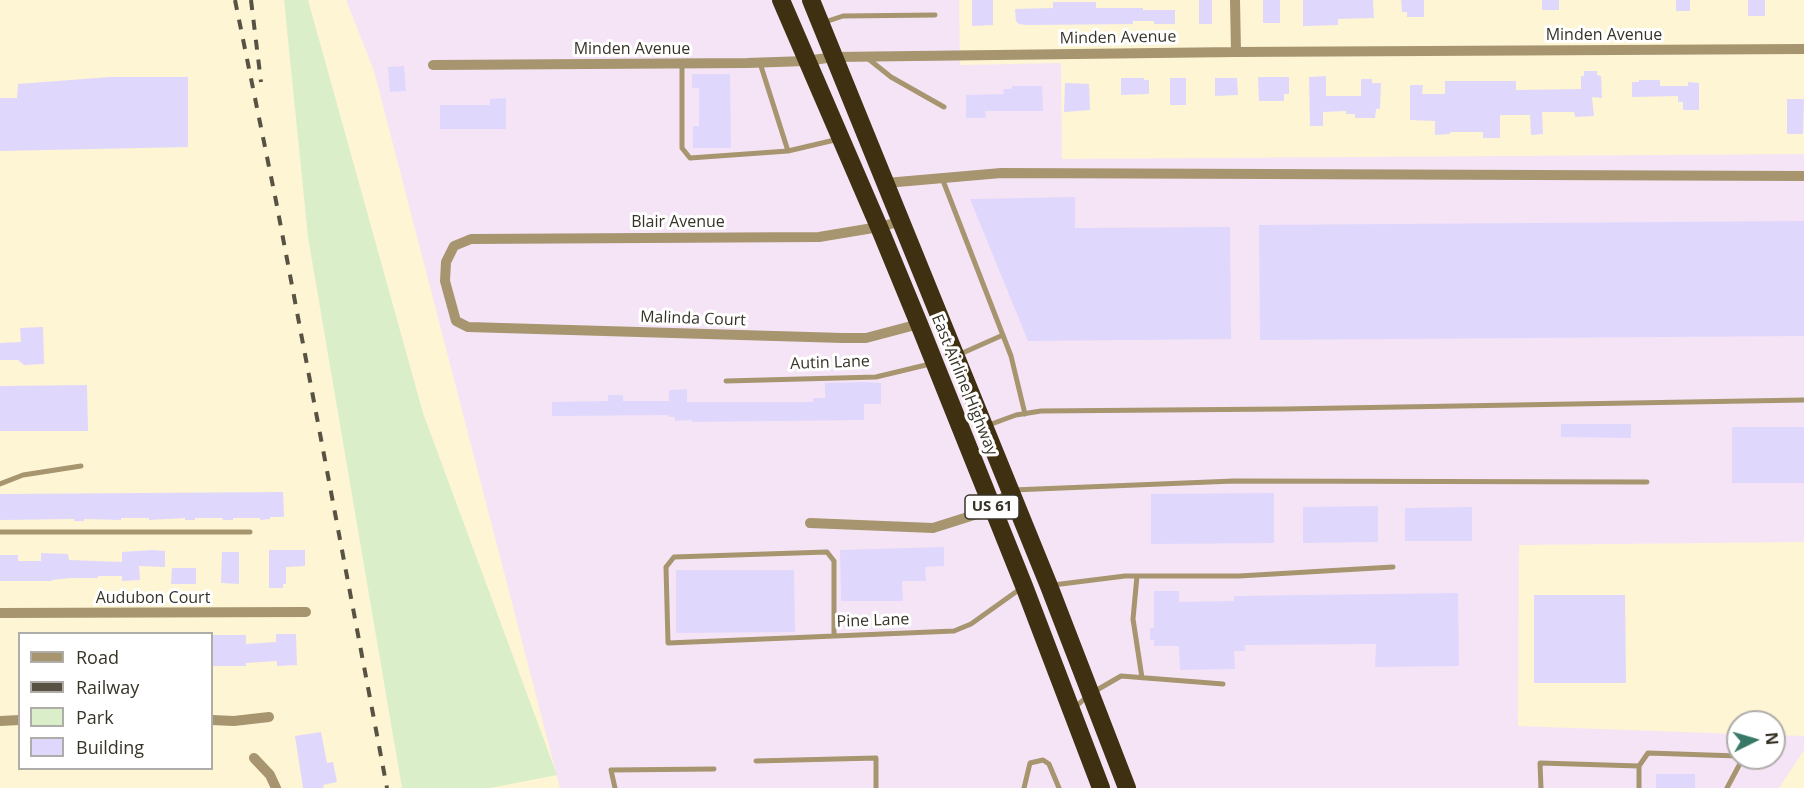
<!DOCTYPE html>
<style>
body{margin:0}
#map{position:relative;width:1804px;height:788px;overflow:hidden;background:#fef5d4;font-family:"Open Sans",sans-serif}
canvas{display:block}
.legend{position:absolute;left:18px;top:632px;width:195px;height:138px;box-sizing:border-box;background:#fff;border:2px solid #afada9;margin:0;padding:8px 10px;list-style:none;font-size:18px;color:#373327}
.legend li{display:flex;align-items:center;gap:12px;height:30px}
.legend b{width:30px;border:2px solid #afada9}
.north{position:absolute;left:1726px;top:710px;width:60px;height:60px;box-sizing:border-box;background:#fff;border:2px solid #afada9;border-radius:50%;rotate:85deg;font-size:16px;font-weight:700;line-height:24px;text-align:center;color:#373327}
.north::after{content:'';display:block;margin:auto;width:21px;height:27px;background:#387867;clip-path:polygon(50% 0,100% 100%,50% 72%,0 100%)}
</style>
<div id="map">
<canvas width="1804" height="788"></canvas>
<ul class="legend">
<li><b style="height:8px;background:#a6956f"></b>Road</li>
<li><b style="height:8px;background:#575243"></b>Railway</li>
<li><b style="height:16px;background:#daeeca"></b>Park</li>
<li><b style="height:16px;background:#e0d7fd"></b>Building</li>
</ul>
<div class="north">N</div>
</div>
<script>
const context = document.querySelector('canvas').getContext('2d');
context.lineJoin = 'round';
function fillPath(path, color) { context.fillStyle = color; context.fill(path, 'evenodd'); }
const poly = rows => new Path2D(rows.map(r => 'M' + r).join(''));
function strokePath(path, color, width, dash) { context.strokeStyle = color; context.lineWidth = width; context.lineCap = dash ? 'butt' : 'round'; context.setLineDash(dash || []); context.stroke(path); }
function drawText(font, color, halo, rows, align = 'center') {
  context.font = font + ' "Open Sans",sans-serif'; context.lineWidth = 6; context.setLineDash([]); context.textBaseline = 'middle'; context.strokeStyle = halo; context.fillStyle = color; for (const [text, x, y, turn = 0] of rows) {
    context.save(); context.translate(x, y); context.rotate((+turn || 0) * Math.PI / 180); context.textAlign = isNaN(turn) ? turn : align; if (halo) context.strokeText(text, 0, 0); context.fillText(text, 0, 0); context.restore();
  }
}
fillPath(poly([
 [346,0,959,0,960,65,1061,63,1062,159,1804,154,1804,542,1519,545,1518,726,1738,734,1738,758,1774,758,1774,735,1804,736,1804,750,1779,788,560,788,374,71]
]), '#f5e4f6');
fillPath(poly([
 [284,0,308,0,423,413,557,775,490,788,402,788,308,237]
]), '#daeeca');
fillPath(poly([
 [972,0,993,0,993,25,972,26],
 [1199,0,1212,0,1212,24,1199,24],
 [1263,0,1280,0,1280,23,1263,23],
 [1303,0,1373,0,1374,18,1338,19,1338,25,1303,26],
 [1401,0,1424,0,1424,17,1407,17,1407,12,1402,12],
 [1542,0,1559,0,1559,10,1542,10],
 [1676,0,1690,0,1690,11,1676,11],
 [1748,0,1765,0,1765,16,1748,16],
 [1053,2,1096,2,1096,8,1143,8,1143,10,1175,10,1175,24,1154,24,1154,21,1133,21,1133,24,1027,25,1018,24,1018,22,1016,22,1015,9,1053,8],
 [404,66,406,91,390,92,388,67],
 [1584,71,1597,71,1597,75,1601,76,1602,98,1592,97,1594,116,1575,117,1574,112,1542,112,1543,134,1531,135,1530,115,1500,115,1500,138,1483,138,1483,132,1450,132,1450,134,1435,135,1435,121,1410,120,1410,86,1411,85,1423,85,1422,94,1445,94,1445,81,1516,81,1516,90,1581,89,1581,76,1584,76],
 [692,74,730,74,731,148,693,148,693,126,699,126,699,88,692,88],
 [1326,76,1326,96,1361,96,1361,79,1372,79,1372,83,1381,83,1380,109,1376,109,1375,118,1355,118,1355,114,1346,114,1346,111,1323,112,1323,126,1310,126,1309,77],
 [110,77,188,77,188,147,0,151,0,98,17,98,18,84],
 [1258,77,1289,77,1289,94,1284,94,1284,101,1259,101],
 [1121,78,1144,78,1144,80,1149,80,1149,94,1121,95],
 [1170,78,1186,78,1186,105,1170,105],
 [1215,78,1237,78,1238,95,1215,96],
 [1639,80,1660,80,1660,86,1688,86,1688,82,1699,83,1699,110,1683,110,1683,102,1678,102,1678,96,1632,97,1632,82,1639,82],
 [1065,83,1089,84,1090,110,1064,112],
 [1012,86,1042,86,1043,111,985,111,986,118,966,118,966,95,1004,94,1003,89,1012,89],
 [506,98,506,129,440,129,440,105,490,105,490,99],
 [1787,99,1804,99,1803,134,1787,134],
 [1075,197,1075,228,1230,227,1231,339,1028,341,970,199],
 [1804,221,1804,336,1260,340,1259,225],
 [43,327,44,364,24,365,18,360,0,360,0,343,21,342,20,328],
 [863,382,881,383,881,404,864,404,864,420,692,422,692,420,675,421,675,417,669,417,668,415,552,416,552,402,608,401,608,395,623,395,623,401,669,401,669,390,687,389,687,402,813,402,813,398,825,398,825,383],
 [87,385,88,431,0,431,0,386],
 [1561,424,1631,424,1631,438,1561,437],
 [1732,427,1804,427,1804,483,1732,483],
 [283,492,284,517,270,517,270,519,260,520,260,518,233,518,233,520,223,520,222,518,195,518,195,520,185,520,185,518,149,520,149,518,121,518,121,520,84,519,84,521,74,521,74,519,0,520,0,494],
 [1274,493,1274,543,1151,544,1151,494],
 [1378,506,1378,542,1303,543,1303,507],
 [1472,507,1472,541,1405,541,1405,508],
 [944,547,944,566,925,567,926,581,902,581,903,601,841,601,840,550],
 [152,550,165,551,165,567,139,566,140,580,122,581,122,576,98,576,98,578,70,578,52,580,52,581,0,581,0,555,18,555,18,561,41,561,41,553,68,554,69,560,122,562,122,552],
 [269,550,305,550,305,566,286,567,286,584,283,584,283,588,269,588],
 [222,552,239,552,239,584,221,583],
 [172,568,196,568,196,584,171,584],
 [676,570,794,570,795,632,676,633],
 [1154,591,1179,591,1179,602,1234,601,1234,596,1458,593,1459,666,1375,667,1376,644,1245,645,1245,651,1234,651,1235,669,1180,670,1179,646,1154,646,1154,640,1150,640,1150,628,1154,628],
 [1534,595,1625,595,1626,683,1534,683],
 [276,634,296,634,297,665,277,666,277,661,246,663,246,666,212,666,212,635,246,635,246,644,276,642],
 [321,732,327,763,333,762,337,782,323,785,324,788,303,788,295,736],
 [1656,774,1695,774,1695,788,1656,788]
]), '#e0d7fd');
strokePath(poly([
 [825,22,843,16,935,15],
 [866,57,891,77,944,107],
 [682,63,682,148,690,158,788,151,839,139],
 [760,63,788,151],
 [942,178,1011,356,1025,414],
 [958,355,1003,335],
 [726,381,876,377,930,364],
 [986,426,1016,415,1041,411,1284,409,1804,400],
 [0,484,23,475,81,466],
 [1013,490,1234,481,1647,482],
 [0,532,250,532],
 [1137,576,1133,619,1142,678],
 [1053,585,1125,576,1239,576,1393,567],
 [834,636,834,561,827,552,674,557,666,567,668,643,954,631,971,624,1020,589],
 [1073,709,1090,694,1121,676,1223,684],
 [756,761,876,758,876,788],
 [1639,766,1639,788],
 [615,788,611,770,714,769],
 [1024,788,1030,763,1043,760,1049,764,1059,788],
 [1541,788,1540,763,1639,766,1648,753,1738,756],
 [1727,788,1743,758]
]), '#a6956f', 5);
strokePath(poly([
 [1235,0,1236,52],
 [433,65,747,63,806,61,834,57,1236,52,1804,49],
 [886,183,1001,173,1804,176],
 [902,221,879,227,819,237,471,239,454,246,446,262,445,281,456,321,468,327,843,338,866,338,919,324],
 [810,523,933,528,993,509,1010,490],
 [0,613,306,612],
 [212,720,234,721,269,717],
 [0,721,20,720],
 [254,758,270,775,276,788]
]), '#a6956f', 10);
strokePath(poly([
 [781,0,879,227,919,324,1024,586,1101,788],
 [811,0,1049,586,1127,788]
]), '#3e3011', 18);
strokePath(poly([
 [235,0,276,201,387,788],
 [251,0,261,82]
]), '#575243', 4, [10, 10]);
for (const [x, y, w] of [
 [992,507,54]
]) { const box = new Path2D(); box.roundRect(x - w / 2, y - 12, w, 24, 4.5); context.fillStyle = '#fff'; context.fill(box); strokePath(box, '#373327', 1.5); }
drawText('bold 15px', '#373327', null, [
 ["US 61",992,507]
]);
drawText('16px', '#373327', '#fff', [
 ["Minden Avenue",1604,35],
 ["Minden Avenue",1118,38,-1],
 ["Minden Avenue",632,49],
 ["Blair Avenue",678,222],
 ["Malinda Court",693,319,2],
 ["Autin Lane",830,363,-2],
 ["East Airline Highway",964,385,68],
 ["Audubon Court",153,598],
 ["Pine Lane",873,621,-2]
]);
</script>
